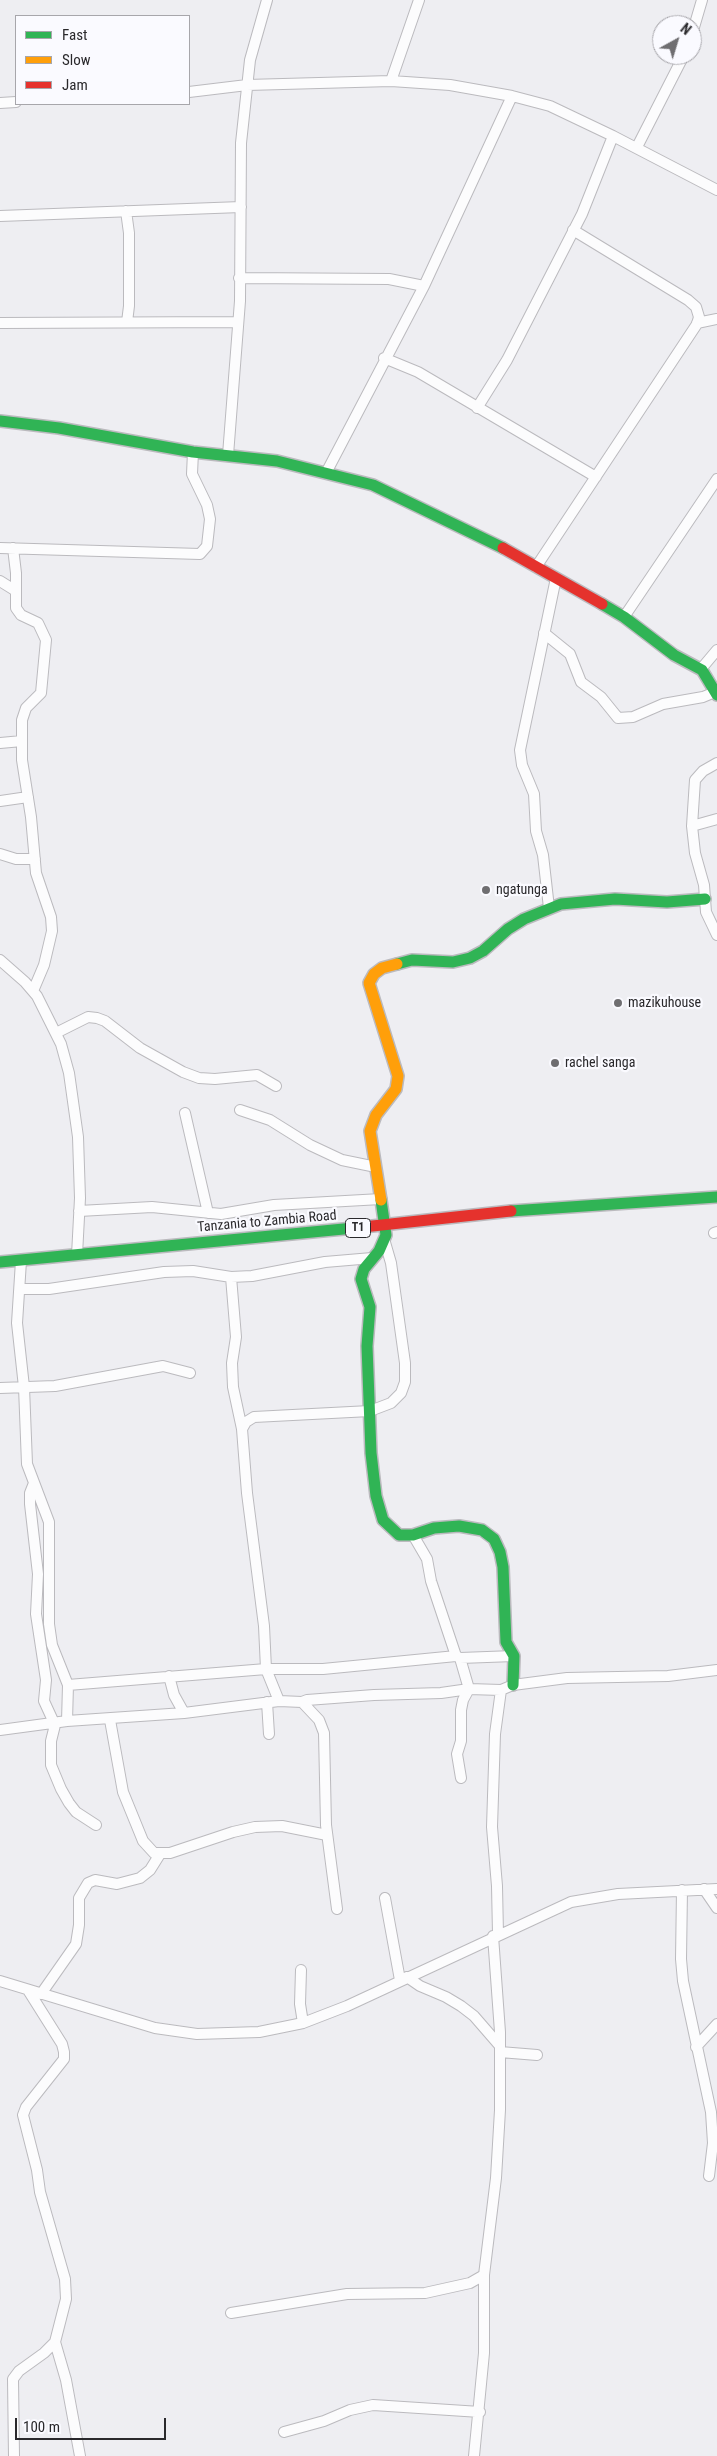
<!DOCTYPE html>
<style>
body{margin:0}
#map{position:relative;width:717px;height:2456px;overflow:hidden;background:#eeeef2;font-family:"Roboto Condensed",sans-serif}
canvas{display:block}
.legend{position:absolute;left:15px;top:15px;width:175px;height:90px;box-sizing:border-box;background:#fafaff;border:1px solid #a7a6ab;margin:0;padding:6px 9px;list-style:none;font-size:15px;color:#2a292c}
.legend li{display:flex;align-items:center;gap:10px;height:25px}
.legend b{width:25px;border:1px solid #a7a6ab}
.north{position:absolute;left:652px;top:15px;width:50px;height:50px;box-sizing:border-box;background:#fafaff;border:1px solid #a7a6ab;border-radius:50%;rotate:39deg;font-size:14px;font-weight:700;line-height:20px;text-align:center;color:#2a292c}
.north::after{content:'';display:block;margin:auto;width:18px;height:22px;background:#6f6e71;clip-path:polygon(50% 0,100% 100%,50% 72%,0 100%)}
.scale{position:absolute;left:15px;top:2418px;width:151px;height:22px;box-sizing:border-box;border:2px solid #2a292c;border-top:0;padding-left:6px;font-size:15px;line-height:18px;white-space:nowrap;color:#2a292c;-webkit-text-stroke:4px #fafaff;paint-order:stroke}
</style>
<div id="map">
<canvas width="717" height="2456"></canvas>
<ul class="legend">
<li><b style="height:6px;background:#30b455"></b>Fast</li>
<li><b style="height:6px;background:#ff9f0a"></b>Slow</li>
<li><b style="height:6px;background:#e5322d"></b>Jam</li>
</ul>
<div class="north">N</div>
<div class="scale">100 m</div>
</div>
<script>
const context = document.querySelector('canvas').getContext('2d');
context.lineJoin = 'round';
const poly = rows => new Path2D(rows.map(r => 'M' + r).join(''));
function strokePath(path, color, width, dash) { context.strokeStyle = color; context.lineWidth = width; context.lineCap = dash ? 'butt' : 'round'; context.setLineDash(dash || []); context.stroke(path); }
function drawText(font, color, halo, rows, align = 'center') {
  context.font = font + ' "Roboto Condensed",sans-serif'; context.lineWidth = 4.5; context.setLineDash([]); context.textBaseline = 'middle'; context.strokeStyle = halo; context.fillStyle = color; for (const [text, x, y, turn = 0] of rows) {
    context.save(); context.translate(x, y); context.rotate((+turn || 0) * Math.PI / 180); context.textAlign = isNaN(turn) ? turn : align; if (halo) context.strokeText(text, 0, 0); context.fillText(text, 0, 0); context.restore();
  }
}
const street = poly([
 [692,34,702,0],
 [391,81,419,0],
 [189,92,247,85,391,81,450,85,512,96,550,106,613,136,717,190],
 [0,103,16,102],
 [637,147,684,55],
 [126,211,129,233,129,306,127,322],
 [0,216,241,207],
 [239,278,389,279,424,286],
 [0,323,237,322],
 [697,323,717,319],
 [384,358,418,372,596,477],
 [477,408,507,360,582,214,613,136],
 [228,455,240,301,241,143,250,60,267,0],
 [326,473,424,286,512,96],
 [0,548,200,554,207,546,210,519,207,505,192,474,193,452],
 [13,548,16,573,16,608,21,615,38,623,46,640,41,693,26,708,22,720,22,760,31,817,36,873,51,917,52,931,44,965,33,991],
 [536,567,697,324,699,317,696,307,688,300,573,230],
 [0,581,16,591],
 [624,617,717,479],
 [544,633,570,654,581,682,601,697,618,718,633,717,663,704,703,697,715,692],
 [701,669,717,650],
 [0,743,22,741],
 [717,763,703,771,695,780,692,826,695,853,704,885,706,912,717,935],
 [0,801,28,797],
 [692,826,717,819],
 [0,854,16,859,35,859],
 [549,908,543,855,536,831,534,794,522,765,520,750,556,578],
 [0,960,25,982,37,996,61,1044,69,1073,78,1137,80,1198,77,1255],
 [56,1033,88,1017,97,1018,105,1021,140,1048,183,1072,199,1078,215,1079,257,1075,276,1086],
 [240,1110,270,1120,310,1145,342,1160,376,1167],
 [185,1113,208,1213],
 [79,1211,152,1207,221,1214,274,1205,381,1199],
 [714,1233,717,1232],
 [21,1261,17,1323,24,1387,27,1464,49,1522,49,1624,52,1645,68,1685,67,1721],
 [231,1277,236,1337,232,1363,233,1387,242,1429],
 [20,1289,49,1289,164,1272,193,1271,231,1277,252,1276,325,1262,372,1258],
 [0,1388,55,1386,163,1366,190,1373],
 [34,1483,30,1493,30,1504,38,1574,36,1614,46,1680,44,1701,55,1725,51,1741,51,1765,61,1789,69,1803,76,1812,96,1825],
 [413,1535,427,1559,431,1581,456,1656,460,1658,469,1689,463,1700,461,1710,461,1741,457,1754,461,1778],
 [460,1658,514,1656],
 [169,1676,174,1695,184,1713],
 [68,1685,266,1669,323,1669,456,1656],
 [279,1701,266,1669,264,1626,247,1493,242,1429,246,1422,254,1417,370,1411,391,1403,401,1393,405,1382,405,1363,391,1263,384,1239],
 [267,1702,269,1734],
 [302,1702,319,1720,324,1733,326,1825,337,1909],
 [110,1720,123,1792,143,1841,154,1853,170,1853,233,1832,255,1827,282,1826,327,1835],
 [0,1730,67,1721,184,1713,279,1701,302,1702,307,1700,374,1695,441,1693,469,1689,501,1690,513,1685,567,1678,668,1676,717,1670],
 [704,1889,717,1908],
 [682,1890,681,1959,683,1981,711,2112,713,2143,709,2176],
 [385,1898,400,1980],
 [498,1934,497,1886,492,1827,495,1734,501,1690],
 [301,1970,300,2004,303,2023],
 [407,1977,420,1986,446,1997,461,2006,474,2016,500,2046],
 [0,1981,155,2028,197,2034,259,2032,303,2023,347,2006,571,1902,618,1894,717,1889],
 [41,1994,76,1944,79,1925,79,1898,88,1883,95,1880,117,1884,140,1878,150,1870,160,1854],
 [696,2047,717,2024],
 [500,2052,537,2055],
 [231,2313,347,2294,425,2293,470,2283,484,2275],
 [55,2342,66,2380,80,2456],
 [284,2432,324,2421,350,2410,373,2405,480,2412],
 [14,2456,13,2379,19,2371,44,2353,55,2342,66,2299,65,2279,40,2192,37,2170,23,2115,26,2107,64,2059,64,2052,62,2044,28,1990],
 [474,2456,484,2353,484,2275,496,2178,500,2110,500,2032,493,1936]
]);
const fast = poly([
 [0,421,59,428,193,452,277,461,373,485,503,548],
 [602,604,624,617,674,655,702,670,717,695],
 [397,964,412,960,453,962,470,958,483,951,508,929,524,919,561,904,615,899,667,902,705,899],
 [381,1200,386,1235,379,1251,364,1269,361,1279,370,1307,367,1346,371,1453,376,1496,383,1520,399,1535,413,1535,434,1528,459,1526,482,1530,494,1539,500,1552,503,1567,506,1642,514,1656,513,1685],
 [511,1211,717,1197],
 [0,1262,354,1228]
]);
const slow = poly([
 [381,1200,370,1131,376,1115,396,1089,398,1076,369,983,374,974,382,968,397,964]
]);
const jam = poly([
 [503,548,602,604],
 [354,1228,511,1211]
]);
strokePath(street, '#bbbabe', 12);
strokePath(fast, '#bbbabe', 14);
strokePath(slow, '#bbbabe', 14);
strokePath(jam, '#bbbabe', 14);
strokePath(street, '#fcfcfd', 10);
strokePath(fast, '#30b455', 11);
strokePath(slow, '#ff9f0a', 11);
strokePath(jam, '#e5322d', 11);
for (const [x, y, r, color] of [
 [486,890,5,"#6f6e71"],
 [618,1003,5,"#6f6e71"],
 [555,1063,5,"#6f6e71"]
]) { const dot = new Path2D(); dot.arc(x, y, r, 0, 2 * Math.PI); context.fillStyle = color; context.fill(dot); strokePath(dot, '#fafaff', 2); }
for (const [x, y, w] of [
 [358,1228,25]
]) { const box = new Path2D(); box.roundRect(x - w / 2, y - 9.5, w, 19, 4); context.fillStyle = '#fafaff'; context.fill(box); strokePath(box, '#2a292c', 1); }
drawText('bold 12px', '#2a292c', null, [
 ["T1",358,1228]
]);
drawText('14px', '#2a292c', '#fafaff', [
 ["ngatunga",496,890],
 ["mazikuhouse",628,1003],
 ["rachel sanga",565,1063]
], 'left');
drawText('14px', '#2a292c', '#fafaff', [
 ["Tanzania to Zambia Road",267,1222,-5]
]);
</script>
